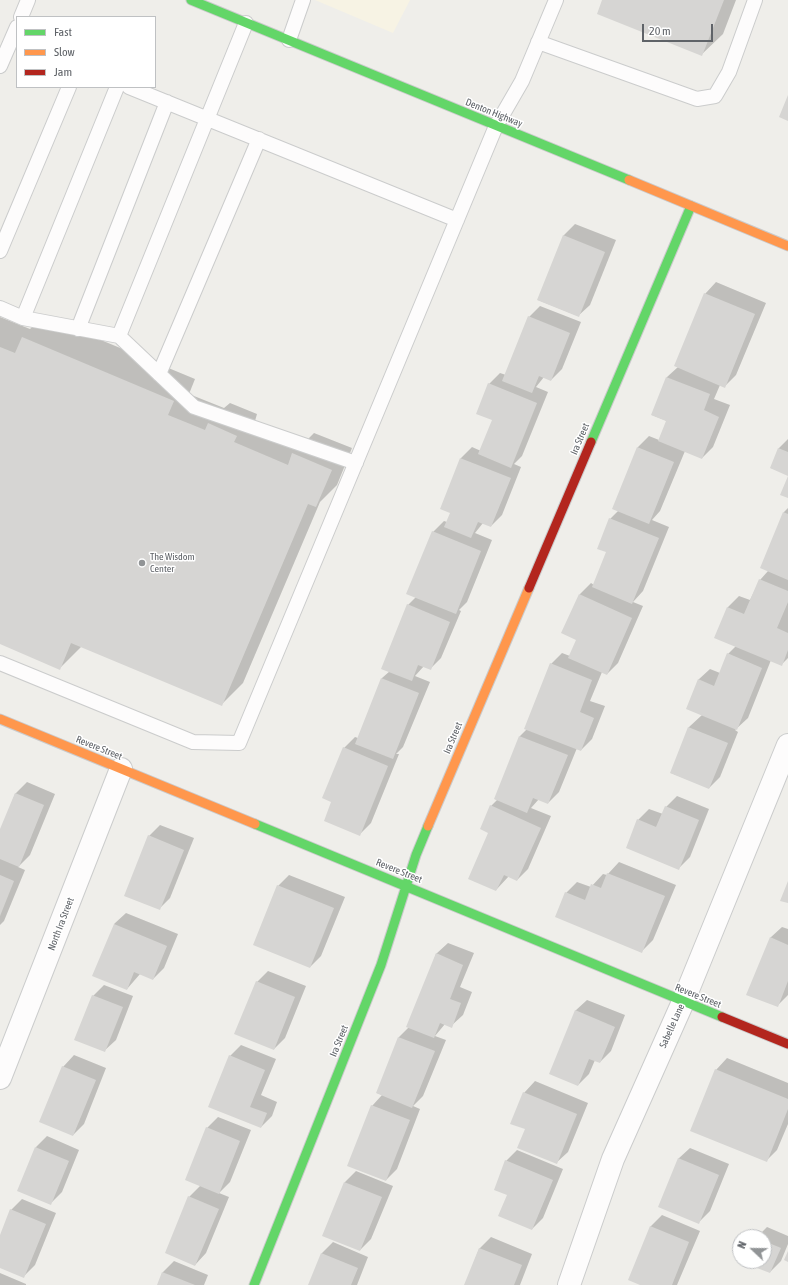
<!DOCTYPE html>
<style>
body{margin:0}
#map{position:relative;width:788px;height:1285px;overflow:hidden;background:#efeeea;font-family:"Asap Condensed",sans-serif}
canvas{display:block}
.legend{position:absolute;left:16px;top:16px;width:140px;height:72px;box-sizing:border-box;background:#fff;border:1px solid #bfc1c3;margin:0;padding:5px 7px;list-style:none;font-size:12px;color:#5f6368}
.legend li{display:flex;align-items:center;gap:8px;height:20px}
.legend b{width:20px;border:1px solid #bfc1c3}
.north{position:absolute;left:732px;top:1229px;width:40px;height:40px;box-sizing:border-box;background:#fff;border:1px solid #bfc1c3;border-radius:50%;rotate:292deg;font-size:11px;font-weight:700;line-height:16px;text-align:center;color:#5f6368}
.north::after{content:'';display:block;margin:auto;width:14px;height:18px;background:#919496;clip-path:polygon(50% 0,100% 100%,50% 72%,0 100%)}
.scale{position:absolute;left:642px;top:24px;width:71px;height:18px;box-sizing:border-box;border:2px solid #5f6368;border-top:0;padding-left:5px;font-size:12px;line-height:14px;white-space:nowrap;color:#5f6368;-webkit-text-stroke:3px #fff;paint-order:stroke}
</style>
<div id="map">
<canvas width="788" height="1285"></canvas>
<ul class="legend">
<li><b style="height:5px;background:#63d668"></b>Fast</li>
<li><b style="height:5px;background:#ff974d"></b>Slow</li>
<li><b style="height:5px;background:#b3261e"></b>Jam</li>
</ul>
<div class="north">N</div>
<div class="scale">20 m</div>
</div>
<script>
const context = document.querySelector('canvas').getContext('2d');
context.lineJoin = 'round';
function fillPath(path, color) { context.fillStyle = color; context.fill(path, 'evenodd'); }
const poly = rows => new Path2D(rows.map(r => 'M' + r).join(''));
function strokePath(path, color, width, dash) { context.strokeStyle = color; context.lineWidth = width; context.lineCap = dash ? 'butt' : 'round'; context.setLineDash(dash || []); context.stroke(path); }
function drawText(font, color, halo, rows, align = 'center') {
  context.font = font + ' "Asap Condensed",sans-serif'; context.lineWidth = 3; context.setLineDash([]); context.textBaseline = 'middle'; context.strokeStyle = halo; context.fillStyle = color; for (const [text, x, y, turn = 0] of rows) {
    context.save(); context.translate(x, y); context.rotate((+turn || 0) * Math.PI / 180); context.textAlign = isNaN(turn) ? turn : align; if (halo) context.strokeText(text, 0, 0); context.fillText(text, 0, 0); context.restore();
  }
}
fillPath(poly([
 [315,0,410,0,393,33]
]), '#f7f3e4');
fillPath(poly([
 [603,0,736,0,723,34,701,55],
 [575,224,616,240,590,305,578,316,538,300,564,235],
 [716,282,766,303,736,375,724,387,720,385,714,399,730,405,713,447,702,458,685,451,660,511,652,520,669,527,643,591,633,602,643,606,618,663,607,674,602,672,590,701,605,706,592,739,581,750,577,748,559,792,548,803,539,799,531,808,551,816,528,869,517,880,509,876,496,890,489,832,491,806,497,800,495,799,520,736,527,729,551,664,562,653,570,656,577,639,580,594,591,583,594,585,607,552,610,519,619,510,638,447,649,436,659,440,667,421,652,415,667,377,678,367,705,294],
 [540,306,581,322,562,369,551,380,544,377,536,387,548,392,522,456,514,464,521,467,502,515,491,526,483,523,475,533,492,540,467,602,459,610,461,611,441,658,430,669,424,666,415,676,430,682,403,747,396,754,399,754,371,823,360,834,333,801,344,748,355,737,358,738,382,678,390,671,408,605,416,597,433,532,444,521,447,522,451,512,441,508,461,458,472,447,481,451,493,420,489,384,500,373,506,375,529,317],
 [43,316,195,379,189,394,224,408,230,403,257,414,255,421,305,442,314,433,352,448,337,485,320,502,243,683,222,704,82,646,60,668,0,643,0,317,30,329],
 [788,439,788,475,771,468,779,448],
 [788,508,788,658,781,665,771,660,748,718,735,730,738,732,720,777,709,788,671,773,689,727,702,715,698,680,710,669,720,673,728,654,736,646,715,637,728,607,739,596,750,600,760,580,768,571,784,512],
 [27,782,55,794,30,855,18,867,25,870,4,921,0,925,0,832,15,794],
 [677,796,709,809,690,857,678,869,638,820,649,809,663,814,666,807],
 [160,825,194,838,170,898,159,909,149,836],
 [619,862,676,885,653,940,642,951,566,893,577,882,591,887,603,874,607,875],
 [289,875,345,897,321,956,310,967,278,886],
 [126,913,178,934,164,968,153,979,140,974,127,989,114,924],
 [782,927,788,929,788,995,777,1006,770,938],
 [448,943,474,953,460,987,472,992,463,1015,451,1026,445,1024,435,1036,446,1040,423,1096,413,1106,420,1109,397,1169,386,1180,372,1106,382,1095,377,1093,399,1037,409,1027,436,954],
 [268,971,306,986,285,1038,274,1049,257,982],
 [104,985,133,996,116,1040,104,1051,93,996],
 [587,1000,625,1015,611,1051,600,1062,595,1060,589,1074,578,1085,575,1011],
 [241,1045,276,1059,261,1095,277,1102,272,1116,261,1127,209,1106,230,1056],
 [74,1055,106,1068,84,1124,73,1135,63,1067],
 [727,1058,788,1083,788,1124,777,1150,766,1161,716,1070],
 [535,1081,588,1103,568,1152,556,1163,526,1129,524,1093],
 [218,1117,251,1130,230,1182,219,1193,229,1197,206,1253,195,1265,189,1197,200,1186,207,1128],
 [47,1136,79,1150,62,1192,51,1203,36,1147],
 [690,1148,729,1164,710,1211,699,1222,678,1159],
 [517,1150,563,1169,543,1218,532,1229,508,1194,506,1161],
 [356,1171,393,1186,371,1239,360,1250,324,1235,345,1182],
 [22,1199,56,1213,35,1265,24,1276,0,1267,0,1238,11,1210],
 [662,1215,700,1231,677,1285,642,1285,650,1227],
 [767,1227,788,1236,788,1244,781,1261,770,1272,746,1261,764,1261,764,1237,757,1237],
 [491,1237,532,1254,520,1285,465,1285,479,1249],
 [333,1242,368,1257,357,1285,309,1285,322,1253],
 [174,1261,208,1275,204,1285,158,1285,163,1272],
 [0,1273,26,1284,26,1285,0,1285]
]), '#0003');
fillPath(poly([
 [602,0,724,0,702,56,597,14],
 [788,95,788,121,779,117],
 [563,235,605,252,579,317,537,300],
 [704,293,755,314,725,388,674,366],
 [528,316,570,333,551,381,539,376,532,393,502,381],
 [22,337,174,401,168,415,205,430,208,423,237,436,234,442,288,465,292,453,332,470,316,507,308,504,222,706,71,643,60,670,0,644,0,347,15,353],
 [666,377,710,394,704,410,719,417,702,459,658,441,666,421,651,415],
 [488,383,537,403,511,468,478,454,492,420,476,414],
 [637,447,674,462,649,524,612,509],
 [778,448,788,452,788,476,770,468],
 [460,458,511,478,491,527,478,522,471,538,444,527,450,513,440,509],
 [788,476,788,498,780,495],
 [783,512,788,514,788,580,760,568],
 [609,518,659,538,632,604,592,587,606,552,597,549],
 [432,531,481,551,456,614,406,594],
 [759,579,788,591,788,602,777,628,788,633,788,650,782,666,714,638,727,607,744,614],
 [579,594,632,618,607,675,568,658,576,640,561,633],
 [407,604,450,622,431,670,418,665,412,681,381,669],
 [727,653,762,668,737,730,686,709,698,679,714,686],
 [550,663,592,680,580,712,594,718,581,751,524,729],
 [381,678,419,693,393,759,355,744],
 [688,727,728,743,709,789,670,773],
 [519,736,568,755,548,804,533,798,527,813,494,799],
 [343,747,388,766,360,836,324,821,331,802,322,798],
 [15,793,44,805,19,867,0,859,0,829],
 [490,805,541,828,517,881,504,875,496,891,468,879,488,833,480,829],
 [665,806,699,820,679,870,626,848,637,819,656,827],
 [148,835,184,850,160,910,124,896],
 [607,873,665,896,642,953,555,917,565,892,585,900,591,884,601,888],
 [0,875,14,881,0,916],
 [788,881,788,903,780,901],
 [277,885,334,908,310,968,253,945],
 [114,924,167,946,153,980,134,972,127,990,92,976],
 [770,937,788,945,788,981,778,1007,746,995],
 [436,953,463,965,450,999,461,1003,452,1028,440,1023,434,1038,406,1027],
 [256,981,295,997,274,1050,234,1034],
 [92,995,123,1007,105,1052,74,1040],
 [575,1010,615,1027,600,1063,589,1059,578,1086,549,1074],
 [398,1037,435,1051,412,1108,376,1093],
 [229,1055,265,1070,250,1107,267,1113,261,1128,208,1107],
 [62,1066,96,1080,73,1136,39,1122],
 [715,1069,788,1099,788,1109,767,1162,690,1131],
 [523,1092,577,1114,557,1164,517,1148,525,1129,510,1124],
 [371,1105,410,1120,386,1181,347,1166],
 [206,1127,240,1141,219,1194,185,1180],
 [35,1147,69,1161,51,1205,17,1191],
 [678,1158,719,1175,699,1224,658,1207],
 [505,1160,553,1180,532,1230,498,1216,507,1195,494,1190],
 [344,1182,382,1197,360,1251,322,1236],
 [188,1196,219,1209,195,1266,165,1253],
 [10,1209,46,1224,24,1278,0,1268,0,1235],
 [650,1226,689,1242,672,1285,640,1285,628,1280],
 [764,1241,781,1248,770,1273,744,1263,745,1261,764,1261],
 [479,1248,522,1265,514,1285,464,1285],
 [788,1251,788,1262,784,1260],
 [321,1253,358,1268,351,1285,308,1285],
 [162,1272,195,1285,157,1285]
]), '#d6d5d3');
const lane = poly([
 [21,17,28,0],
 [289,40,303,0],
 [538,42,697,99,715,96,729,72,755,0],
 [0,66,17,27],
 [129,87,457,220],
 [0,251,69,87],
 [0,308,23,318,119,336,194,407,356,463],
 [23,318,117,87],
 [78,329,167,102],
 [119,336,246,23],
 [159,374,259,139],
 [0,663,193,742,239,743,496,126,522,81,556,0]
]);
const street = poly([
 [0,1078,121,769],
 [569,1285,613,1159,683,1002,788,745]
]);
const fast = poly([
 [191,0,629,180],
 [591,442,691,206],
 [255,824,722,1017],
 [254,1285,381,965,416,855,428,826]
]);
const slow = poly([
 [629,180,788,246],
 [0,719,255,824],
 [428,826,529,588]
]);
const jam = poly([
 [529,588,591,442],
 [722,1017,788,1044]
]);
strokePath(lane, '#cbcccc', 16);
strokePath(street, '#cbcccc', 24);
strokePath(fast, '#cacacb', 11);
strokePath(slow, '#cacacb', 11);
strokePath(jam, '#cacacb', 11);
strokePath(lane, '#fdfcfc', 14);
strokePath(street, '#fdfcfc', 22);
strokePath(fast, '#63d668', 9);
strokePath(slow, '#ff974d', 9);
strokePath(jam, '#b3261e', 9);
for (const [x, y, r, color] of [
 [142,563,4,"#919496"]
]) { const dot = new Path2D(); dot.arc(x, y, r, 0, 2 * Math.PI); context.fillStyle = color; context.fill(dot); strokePath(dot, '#fff', 1.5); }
drawText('10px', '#5f6368', '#fff', [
 ["Denton Highway",494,113,22],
 ["Ira Street",580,439,-67],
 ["Ira Street",453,738,-67],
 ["Revere Street",99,748,22],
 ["Revere Street",399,871,22],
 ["North Ira Street",61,924,-69],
 ["Revere Street",698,996,22],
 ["Sabelle Lane",672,1026,-66],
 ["Ira Street",339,1041,-68]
]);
drawText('10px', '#5f6368', '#fff', [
 ["The Wisdom",150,557],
 ["Center",150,569]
], 'left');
</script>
